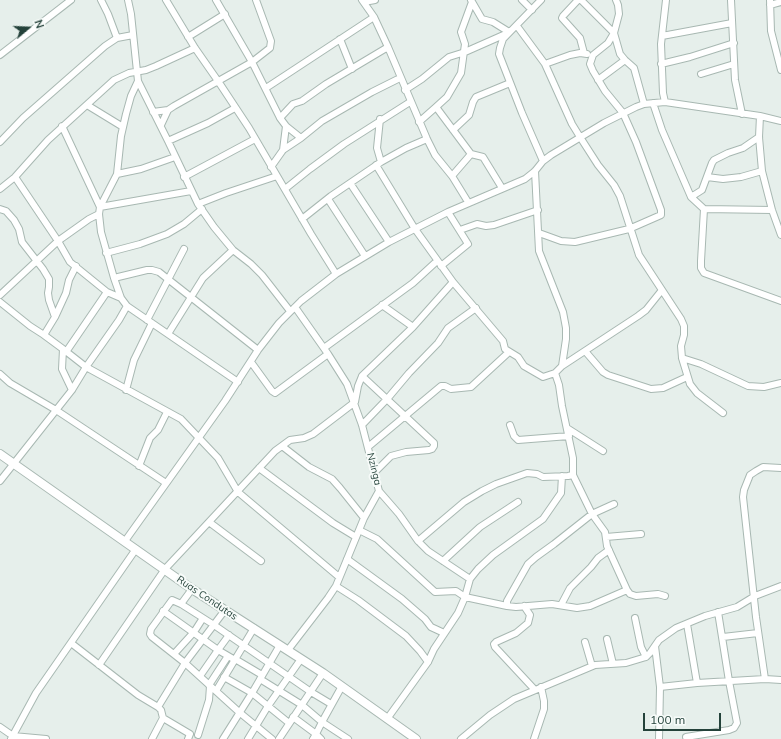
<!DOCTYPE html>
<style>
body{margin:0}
#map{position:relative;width:781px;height:739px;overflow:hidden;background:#e6efeb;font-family:Mulish,sans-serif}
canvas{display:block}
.north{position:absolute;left:8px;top:8px;width:40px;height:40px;-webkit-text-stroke:3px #f7fbf9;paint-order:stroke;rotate:71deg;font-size:11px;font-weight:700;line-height:16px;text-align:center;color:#24423a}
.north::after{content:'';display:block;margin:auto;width:14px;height:18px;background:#24423a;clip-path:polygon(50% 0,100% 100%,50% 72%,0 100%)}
.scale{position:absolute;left:643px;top:713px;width:78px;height:18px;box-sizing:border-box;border:2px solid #24423a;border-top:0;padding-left:5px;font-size:12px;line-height:14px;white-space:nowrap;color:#24423a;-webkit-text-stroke:3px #f7fbf9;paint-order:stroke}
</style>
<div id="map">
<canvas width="781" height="739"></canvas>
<div class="north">N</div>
<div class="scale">100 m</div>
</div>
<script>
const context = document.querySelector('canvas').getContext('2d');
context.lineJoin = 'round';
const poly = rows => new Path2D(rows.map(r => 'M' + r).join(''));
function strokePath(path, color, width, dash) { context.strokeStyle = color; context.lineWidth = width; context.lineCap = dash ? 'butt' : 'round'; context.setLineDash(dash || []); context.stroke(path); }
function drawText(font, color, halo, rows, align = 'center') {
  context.font = font + ' Mulish,sans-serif'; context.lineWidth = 4; context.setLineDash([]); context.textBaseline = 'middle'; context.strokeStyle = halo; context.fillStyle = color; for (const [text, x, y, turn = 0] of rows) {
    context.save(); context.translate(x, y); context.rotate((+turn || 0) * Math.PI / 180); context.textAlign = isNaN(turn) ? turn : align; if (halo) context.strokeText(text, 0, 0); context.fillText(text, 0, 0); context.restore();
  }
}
const minor = poly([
 [101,0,108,14,117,38],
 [166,0,195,48,218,81,249,128,311,234,336,274],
 [216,0,252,62,280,118,286,126,301,138],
 [362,0,374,17,388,47,427,139,435,155,452,176,468,202],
 [471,0,482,19,493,22,509,32],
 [522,0,532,10],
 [541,0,503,39,500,48,499,54,522,113,543,161],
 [578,0,563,16,562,18,580,38,584,53],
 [581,0,614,33,620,54,625,60,634,68,644,104],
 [731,0,735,80,742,114],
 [770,0,771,31,781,70],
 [364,2,375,0],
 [770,5,781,2],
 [517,26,545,64,572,124,580,137,598,165,614,185,620,196,639,255,681,319,684,326,684,335,681,346,682,358,690,384,697,393,723,413],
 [662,36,732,23],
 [188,37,225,14],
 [340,39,352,69],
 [0,55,71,0],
 [545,64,570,55,580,53,587,54],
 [661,64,690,57,734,43],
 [701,74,734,64],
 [598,80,625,60],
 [138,81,168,141,198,204,214,227,233,250,251,264,262,275,290,311],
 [266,88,374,17],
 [405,90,422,79,449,57,465,52,508,33],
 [665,102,663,93,661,44,666,0],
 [653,103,662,130,691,197,704,209,701,261,701,268,704,273,781,301],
 [87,105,123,127],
 [436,107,447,97,461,73,465,44,461,32,472,2],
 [153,112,168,110],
 [760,116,759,137,762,171,772,210,781,235],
 [280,118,293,104,302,101,326,84,388,47],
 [380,119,377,148,381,162],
 [419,122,436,107,471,154,483,157,502,188],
 [161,125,168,110,174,106,252,62,270,48,271,41,256,0],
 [62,126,100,207,191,191],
 [453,130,469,115,473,102,476,97,510,83],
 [168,141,208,123,235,108],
 [0,142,23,118,105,46,117,38,133,35],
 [283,150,286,126],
 [271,167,283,150,301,138,322,121,372,92,400,78],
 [535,171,539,251,563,312,566,328,566,339,562,366,555,373,559,385,562,406,573,458,573,475,592,514,605,532,607,546,627,590,630,594,636,596,658,594,665,596],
 [117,174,141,169,175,157],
 [452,176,471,154],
 [15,177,58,241,70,262,107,292,121,298],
 [184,177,255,139],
 [707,177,723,179,741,177,762,171],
 [350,183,389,242],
 [0,189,15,177,48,140,114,80,129,73,146,70,156,66,195,48],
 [285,189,310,169,344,144,410,102],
 [691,197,702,190,712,163,714,160,728,153,743,148,759,137],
 [328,199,365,256],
 [198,204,226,193,277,176],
 [0,209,6,211,14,220,19,229,22,242,43,269,49,279,49,287,48,293,49,300,55,317,44,335,63,349,62,369,72,390],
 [704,209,772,210],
 [302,219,331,196,381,162,406,148,427,139],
 [460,230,477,224,486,226,494,225,538,210],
 [539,233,561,241,575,242,629,229,661,215,661,210,636,142,623,113,605,91,593,71,590,64,593,55,608,43,614,33,619,14,618,5,616,0],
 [106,253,140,244,167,234,184,224,202,209],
 [441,266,468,244,448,212],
 [114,278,147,270,152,270,159,272,258,350],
 [453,282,503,341,505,349,518,357,524,366,543,377,555,373],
 [0,295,58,241,89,219,99,214],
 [0,302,30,326,44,335],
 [382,305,413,327],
 [127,306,238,382],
 [55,317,66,293,69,280,76,266],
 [147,320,184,249],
 [168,334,203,278,233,250],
 [324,348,413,283,437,261],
 [63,349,86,367,181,419,218,458,238,492,339,577],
 [585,351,603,372,608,375,651,389,663,388,687,377],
 [66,352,107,292],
 [682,358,701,364,748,386,764,387,781,383],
 [251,362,272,391,275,393,328,354],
 [562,366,638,316,646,310,662,290],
 [0,374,10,383,56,410,166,483],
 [362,376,434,443,434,446,432,449,429,450,406,452,391,456,374,473],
 [126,390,134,360,152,323],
 [362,425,388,398,409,373,438,343,448,328,476,308],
 [510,425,514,436,518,440,569,436],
 [567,428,603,451],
 [282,446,309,467,332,479,340,488,364,518],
 [368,447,441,386,445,386,451,389,471,387,509,352],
 [139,466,150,438,158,430,167,412],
 [259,468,333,523,356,537],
 [0,481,72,390,86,367,119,320,127,306,121,298,114,278,101,232,99,214,100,207,117,174,121,136,126,114,131,96,138,81,131,14,128,0],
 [379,491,399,514,418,541,428,551,470,579,465,597,458,613,434,649,428,662,387,719],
 [209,522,261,561],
 [359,530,377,539,435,592,456,591,465,597,507,606,516,607,552,604,577,608,590,606,627,590],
 [606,537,641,534],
 [125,541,225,401,258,350,279,323,301,301,336,274,389,242,448,212,525,179,535,171,543,161,551,155,604,123,636,107,644,104,665,102,760,116,781,121],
 [418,541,464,502,482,491,496,484,527,473,537,474,543,477,568,476,573,475],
 [347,559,402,599,425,619,431,627,444,633],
 [443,561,480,527,518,502],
 [470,579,478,569,493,555,543,519,561,493,562,476],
 [336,586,358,600,406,636,420,651,428,662],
 [181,604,192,589],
 [561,605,570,588,591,567,598,558,609,550],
 [507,606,507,601,528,564,536,557,554,544,592,514,614,504],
 [524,606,530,615,528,623,516,633,496,642,494,644,495,647,535,690],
 [163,611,218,650,229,635],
 [635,618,641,647,646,657],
 [687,624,697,683],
 [723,637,758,633],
 [607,639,613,664],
 [585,642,592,666],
 [71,643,138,695,158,707,161,710,163,718,190,734,188,739],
 [655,646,660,687,659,739],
 [288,650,328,598,336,586,364,518,379,491,362,425,347,384,328,354,295,307],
 [174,654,194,632,203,618],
 [235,659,262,675],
 [99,665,165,569,194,538,275,451,290,440,304,438,313,434,355,402,358,386,362,376,413,327,453,282,415,229,376,165],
 [200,676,218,650,235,660],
 [224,677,252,693,289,723],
 [260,679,302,705,322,722,316,734,321,739],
 [765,679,756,617,743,497,744,490,750,475,756,471,763,467,781,468],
 [209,685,228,656],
 [342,686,322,722,348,739],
 [660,687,697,683,765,679,781,680],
 [216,691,254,628],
 [158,707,185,663,225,610],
 [293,717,316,734,313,739],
 [0,727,13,736,46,739],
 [198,735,209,700,210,686],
 [686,737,729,730,734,728,737,723,729,681,718,612],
 [11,739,36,693,136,549],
 [152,739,163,718],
 [223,739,252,693,280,645],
 [248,739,268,706,301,659],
 [272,739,239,712,185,663,152,637,150,634,151,629,172,600,181,604,214,625,311,692,331,704],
 [279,739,323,673],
 [461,739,490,715,514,699,595,665,626,663,646,657,650,653,659,640,676,628,705,616,737,607,755,596,781,586],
 [534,739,544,709,544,701,541,687]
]);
const tertiary = poly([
 [0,454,192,589,323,673,416,739]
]);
strokePath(minor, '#a8b8b2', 8);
strokePath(tertiary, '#a8b8b2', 10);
strokePath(minor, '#fff', 6);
strokePath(tertiary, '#fff', 8);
drawText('10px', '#24423a', '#f7fbf9', [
 ["Nzinga",374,469,76],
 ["Ruas Condutas",207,598,34]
]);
</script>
